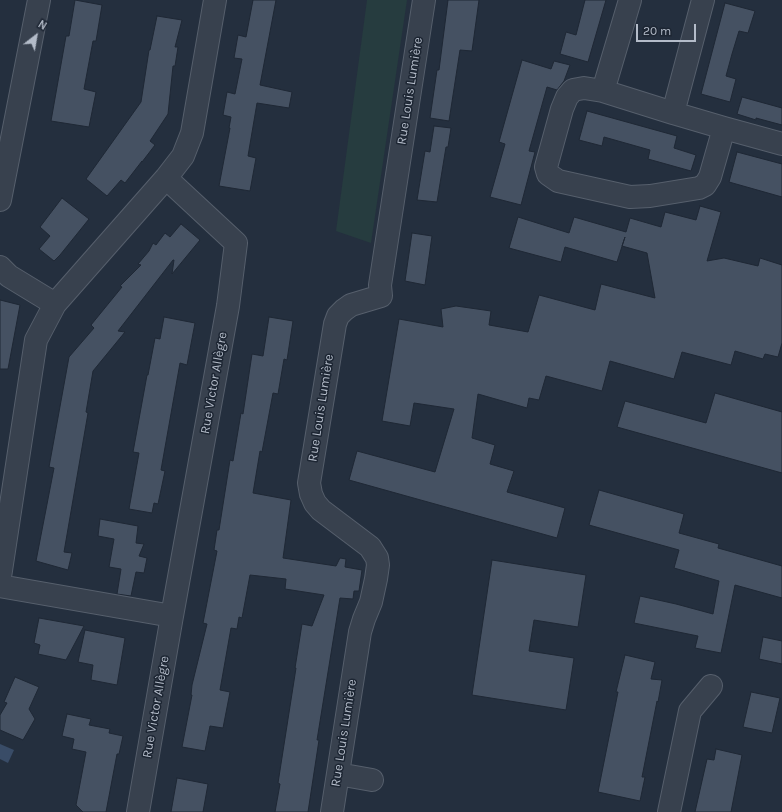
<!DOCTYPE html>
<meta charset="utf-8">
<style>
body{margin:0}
#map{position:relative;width:782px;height:812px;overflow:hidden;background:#242f3e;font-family:Karla,sans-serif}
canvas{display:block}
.north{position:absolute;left:16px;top:16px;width:40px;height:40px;-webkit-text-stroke:3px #1d2633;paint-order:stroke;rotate:31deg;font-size:11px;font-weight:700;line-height:16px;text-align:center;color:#b4bcc9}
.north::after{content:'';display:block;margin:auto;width:14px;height:18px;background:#b4bcc9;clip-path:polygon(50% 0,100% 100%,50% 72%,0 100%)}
.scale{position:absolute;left:636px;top:24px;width:60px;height:18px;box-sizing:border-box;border:2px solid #b4bcc9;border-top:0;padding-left:5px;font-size:12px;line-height:14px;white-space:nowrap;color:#b4bcc9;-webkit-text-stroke:3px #1d2633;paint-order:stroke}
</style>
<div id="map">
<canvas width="782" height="812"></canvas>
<div class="north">N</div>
<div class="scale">20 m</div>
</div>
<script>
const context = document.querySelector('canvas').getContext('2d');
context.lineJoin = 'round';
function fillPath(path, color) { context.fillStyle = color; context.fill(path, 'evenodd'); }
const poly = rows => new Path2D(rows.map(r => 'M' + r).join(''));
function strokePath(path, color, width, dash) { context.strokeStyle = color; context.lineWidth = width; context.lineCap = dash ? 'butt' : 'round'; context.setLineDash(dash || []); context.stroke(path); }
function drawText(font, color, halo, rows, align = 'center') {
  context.font = font + ' Karla,sans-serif'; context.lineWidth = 3; context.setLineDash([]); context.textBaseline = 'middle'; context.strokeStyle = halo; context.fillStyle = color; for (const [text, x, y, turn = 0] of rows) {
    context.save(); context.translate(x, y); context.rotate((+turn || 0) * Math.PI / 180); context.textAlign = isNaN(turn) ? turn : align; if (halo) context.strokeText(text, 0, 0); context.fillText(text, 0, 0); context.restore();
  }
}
fillPath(poly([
 [367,0,407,0,371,243,336,231]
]), '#263c3f');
fillPath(poly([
 [0,744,14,750,8,763,0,759]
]), '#394c67');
const building = poly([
 [75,0,102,5,96,41,93,41,84,89,96,92,89,127,51,121,66,36,69,36,75,0],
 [253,0,276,0,260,85,292,92,289,108,257,103,248,156,256,158,250,191,219,186,230,128,229,128,231,117,223,115,227,92,235,94,242,59,234,58,238,35,246,37,253,0],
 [448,0,479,0,472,51,460,50,449,121,430,118,437,70,439,70,448,0],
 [585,0,606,0,588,62,560,54,566,32,576,35,585,0],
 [725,3,755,11,748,33,739,31,732,54,726,76,736,79,730,102,701,94,725,3],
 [157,16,182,20,175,47,178,47,175,66,173,66,168,114,150,141,155,145,142,162,142,161,125,183,121,180,107,196,86,179,141,102,149,50,150,50,157,16],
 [522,60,551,69,554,61,570,65,564,81,557,90,547,87,529,151,535,152,521,205,490,197,505,144,499,142,522,60],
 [742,97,782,108,782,125,756,118,756,120,737,114,742,97],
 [587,111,677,136,674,148,696,155,691,171,648,159,650,150,604,137,602,146,579,140,587,111],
 [434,126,451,128,448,147,446,147,437,202,417,200,425,151,430,152,434,126],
 [737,152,782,164,782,197,729,182,737,152],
 [62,198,89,219,60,255,54,261,39,249,50,236,40,227,62,198],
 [700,206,721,212,707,261,724,258,758,266,760,258,782,265,782,343,778,357,765,354,763,359,735,351,731,365,682,352,674,379,610,361,602,391,546,376,539,400,529,398,527,408,478,394,472,438,495,445,490,464,514,471,507,492,565,508,557,538,349,480,357,451,435,472,454,409,414,403,410,426,382,421,399,319,443,327,441,309,456,306,491,311,489,325,528,332,539,295,595,310,601,284,655,298,647,253,622,246,625,237,617,262,565,247,561,262,509,248,518,217,569,233,574,217,626,232,630,218,661,227,665,212,696,220,700,206],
 [181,224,200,240,172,274,174,260,173,260,118,331,125,332,93,371,86,412,88,413,64,552,72,553,68,570,36,561,54,468,49,467,69,357,94,328,91,325,122,287,120,286,141,265,138,264,149,251,153,243,156,245,165,233,170,237,181,224],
 [412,233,432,236,425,285,405,281,412,233],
 [0,300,20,305,8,369,0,369,0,300],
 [164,317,195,323,187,365,180,363,161,470,165,471,158,504,154,503,152,513,129,509,139,453,133,452,147,375,148,375,155,338,160,339,164,317],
 [269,317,293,321,287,360,284,359,278,394,273,393,262,452,260,451,253,493,291,500,283,558,336,566,340,558,346,559,345,567,362,570,359,591,354,591,353,599,340,598,317,740,319,740,308,812,275,812,280,784,278,783,296,668,295,668,302,624,312,626,324,595,285,589,286,579,250,575,242,618,239,617,237,629,231,628,220,690,230,692,223,728,210,726,205,751,182,747,192,695,191,695,192,685,207,624,203,623,217,551,214,550,217,530,219,530,230,460,233,461,241,413,243,414,252,354,263,356,269,317],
 [715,393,782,412,782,473,617,427,625,401,706,423,715,393],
 [599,490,684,514,679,533,719,544,718,548,782,566,782,598,735,585,721,653,695,648,698,636,634,623,640,596,676,604,713,614,719,581,674,568,679,550,589,525,599,490],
 [100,519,138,526,136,543,144,544,139,556,147,558,144,573,136,572,131,596,117,594,121,569,109,567,114,539,98,536,100,519],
 [492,560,586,575,578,627,534,620,529,651,574,658,566,710,472,695,492,560],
 [39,618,84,626,66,660,38,654,40,645,34,643,39,618],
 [85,630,125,638,117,685,91,680,93,665,78,662,85,630],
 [763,637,782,641,782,664,759,659,763,637],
 [625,655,655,662,651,679,662,680,658,702,657,701,642,777,645,777,640,801,598,792,618,692,616,692,625,655],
 [15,677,39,687,29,709,35,719,23,740,0,730,0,715,7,703,4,702,15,677],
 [751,692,780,698,772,733,743,727,751,692],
 [67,714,91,719,89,725,110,729,109,733,123,736,119,754,117,754,106,812,83,812,76,805,86,752,72,749,74,739,62,736,67,714],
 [716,749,742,755,731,812,695,812,707,759,714,760,716,749],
 [177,778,208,784,203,812,171,812,177,778]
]);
fillPath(building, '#455162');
strokePath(building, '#1f2835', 1);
const minor = poly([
 [630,0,603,91,584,88,573,90,567,97,562,109,546,167,548,174,558,181,630,197,650,196,699,188,705,185,710,177,724,128],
 [703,0,673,113,724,128,782,144],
 [603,91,673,113],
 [0,200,39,0],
 [0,267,9,276,55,304],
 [0,577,36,340,55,304,166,178,183,156,192,133,215,0],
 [0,586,172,616,228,306,236,243,166,178],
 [338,774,372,780],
 [138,812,172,616],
 [332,812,360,632,364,619,371,602,376,579,378,565,377,558,370,547,321,510,315,503,311,494,309,483,335,324,338,316,344,310,351,305,381,296,380,285,424,0],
 [669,812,690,711,711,686]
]);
strokePath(minor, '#565f6c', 24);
strokePath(minor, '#38414e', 22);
drawText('13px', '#b4bcc9', '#1d2633', [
 ["Rue Louis Lumière",410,91,-81],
 ["Rue Victor Allègre",214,383,-80],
 ["Rue Louis Lumière",321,408,-81],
 ["Rue Victor Allègre",156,707,-80],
 ["Rue Louis Lumière",344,733,-81]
]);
</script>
